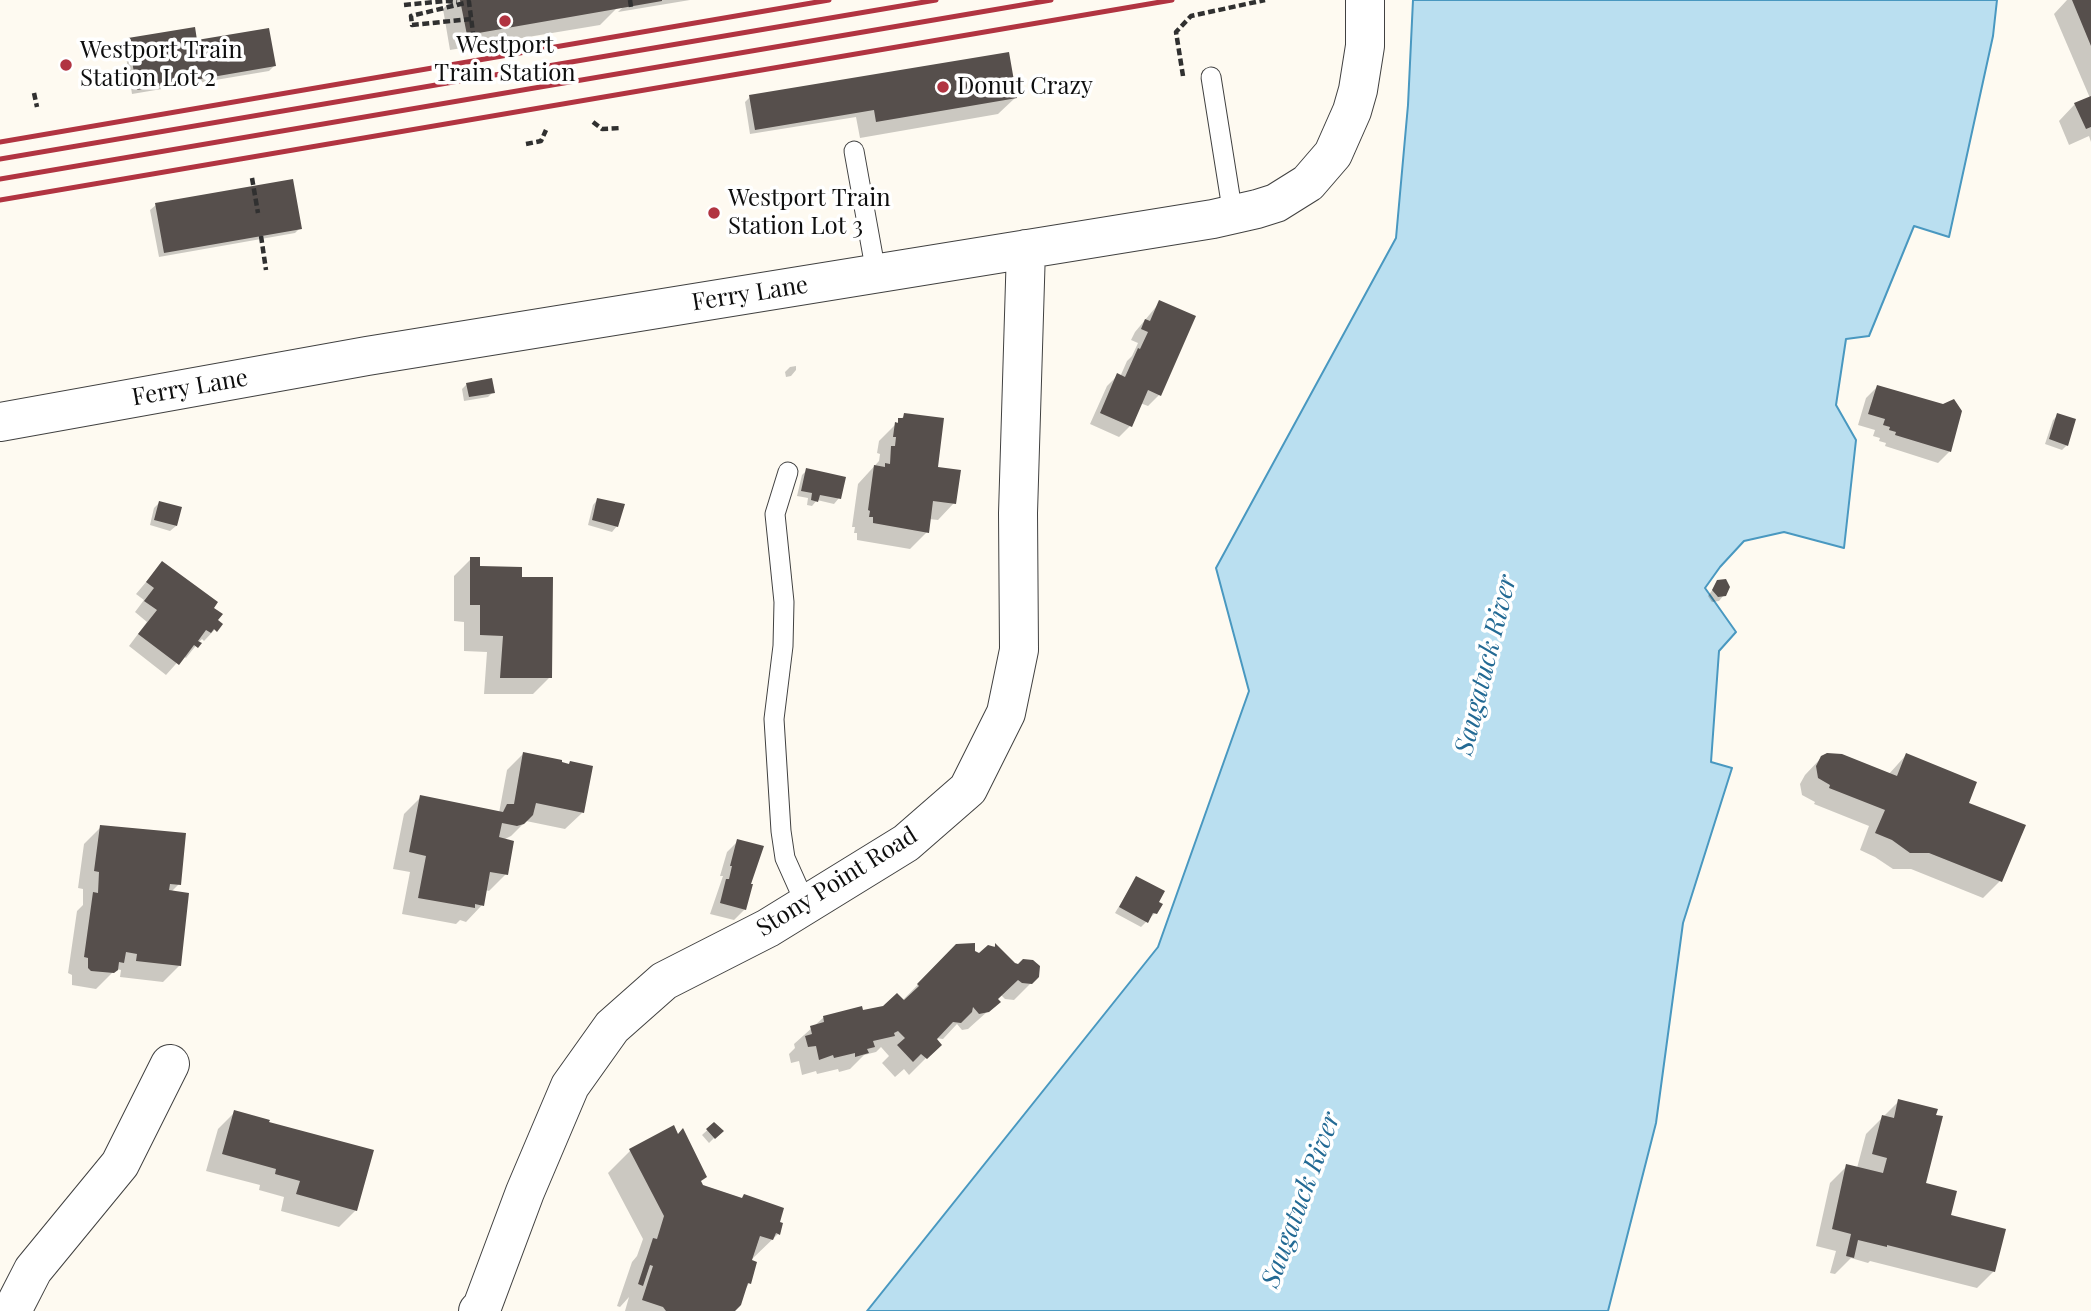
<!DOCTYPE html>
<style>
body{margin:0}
canvas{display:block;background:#fefaf1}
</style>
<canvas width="2091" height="1311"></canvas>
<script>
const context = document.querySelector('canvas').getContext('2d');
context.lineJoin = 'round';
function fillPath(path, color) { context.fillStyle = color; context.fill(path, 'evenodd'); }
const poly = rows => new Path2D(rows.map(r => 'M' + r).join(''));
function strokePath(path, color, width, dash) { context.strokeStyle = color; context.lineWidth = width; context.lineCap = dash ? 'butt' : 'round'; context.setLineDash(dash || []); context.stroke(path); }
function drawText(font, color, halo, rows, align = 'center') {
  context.font = font + ' "Playfair Display",serif'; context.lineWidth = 7; context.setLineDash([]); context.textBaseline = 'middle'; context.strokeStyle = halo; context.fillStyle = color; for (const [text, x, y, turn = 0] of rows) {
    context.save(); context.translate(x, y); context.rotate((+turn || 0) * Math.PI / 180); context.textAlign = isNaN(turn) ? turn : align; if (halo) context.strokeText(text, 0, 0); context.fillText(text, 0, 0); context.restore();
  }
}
const water = poly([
 [1413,0,1997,0,1993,36,1949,237,1914,226,1869,336,1846,339,1836,405,1856,440,1844,548,1784,532,1744,541,1720,567,1705,588,1736,632,1719,651,1711,762,1732,768,1683,923,1656,1123,1608,1311,867,1311,1158,947,1249,691,1216,568,1396,238,1408,105,1413,0]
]);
fillPath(water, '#badff0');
strokePath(water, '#4998c0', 2);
fillPath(poly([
 [452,0,690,0,618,12,623,7,618,7,600,25,450,50,443,9],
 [2067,0,2091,0,2091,142,2089,136,2069,145,2059,121,2075,104,2090,98,2054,14],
 [129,39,196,42,274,66,269,71,132,94,124,44],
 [750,97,1015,98,998,114,860,138,856,117,750,134,745,102],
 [156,205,300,228,295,233,159,257,150,210],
 [1160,302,1159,395,1148,406,1140,403,1130,426,1119,437,1090,424,1107,386,1118,375,1120,377,1127,361,1132,356,1138,343,1131,340,1135,332],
 [796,366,796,370,791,376,786,377,785,372,790,367],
 [467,384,493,392,488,397,464,401,462,389],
 [1877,387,1960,411,1949,452,1938,463,1885,446,1886,443,1879,441,1880,438,1873,436,1875,430,1858,425,1866,398],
 [905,415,954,503,938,520,929,519,927,532,910,549,857,540,857,533,854,533,855,527,852,527,858,484,879,461,880,454,877,453,879,441],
 [2058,415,2067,445,2062,450,2045,444,2053,420],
 [807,470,839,498,834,504,817,500,812,506,807,505,808,498,797,496,802,475],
 [598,499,617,526,612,532,588,525,593,505],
 [159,503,176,526,170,531,150,525,154,508],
 [471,559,478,567,520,579,550,677,533,694,484,694,487,652,464,651,464,622,454,621,454,576],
 [162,563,212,608,216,621,220,624,204,641,202,639,198,643,186,658,183,656,166,675,129,646,147,622,135,612,144,600,136,594],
 [1718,582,1724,595,1719,601,1712,602,1708,596],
 [524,753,582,813,565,829,526,821,511,836,503,840,506,874,489,891,485,890,482,905,466,922,460,920,456,924,402,914,410,872,393,869,404,814,421,797,499,813,507,770],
 [1906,755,1967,804,2000,881,1983,898,1911,869,1893,869,1875,857,1860,850,1869,826,1814,804,1815,802,1802,795,1800,784,1805,775,1822,757,1889,774],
 [101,827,179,884,171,892,180,965,163,982,120,977,121,970,116,969,96,989,72,985,72,975,68,973,77,911,83,905,83,889,78,888,84,844],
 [738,841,749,885,745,909,734,920,710,914,723,876,720,876,727,852],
 [1136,878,1157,902,1155,913,1141,927,1115,913],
 [995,946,1014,965,1037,977,1014,1000,1005,999,1001,995,996,1000,998,1002,968,1029,962,1030,957,1024,943,1039,934,1038,939,1045,909,1075,904,1069,895,1077,882,1063,889,1056,881,1047,876,1052,864,1055,850,1069,839,1072,838,1069,817,1074,816,1071,802,1075,799,1061,791,1063,789,1054,795,1048,794,1044,823,1018,862,1013,902,1001,939,963,974,952,979,955],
 [1899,1101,1924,1185,1994,1271,1977,1288,1870,1261,1868,1263,1851,1258,1835,1274,1830,1273,1836,1251,1816,1246,1830,1183,1847,1166,1857,1168,1866,1134],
 [235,1112,356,1210,339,1227,281,1211,284,1197,259,1190,260,1185,206,1171,218,1129],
 [714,1124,721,1131,709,1143,702,1135],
 [630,1151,700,1182,702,1186,778,1234,750,1261,749,1283,733,1311,625,1311,629,1297,620,1307,617,1306,632,1262,637,1256,643,1239,608,1173]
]), '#0003');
fillPath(poly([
 [460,0,662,0,662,1,467,35],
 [2072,0,2091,0,2091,46],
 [195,27,197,40,269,28,276,66,137,90,128,38],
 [1009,52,1017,98,876,122,874,110,755,130,749,95],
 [2091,96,2091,127,2086,129,2074,103],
 [293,179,302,229,164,253,155,203],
 [1159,300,1196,316,1161,396,1148,390,1132,427,1100,413,1117,373,1125,377,1138,348,1140,349,1148,332,1141,329,1145,319,1150,321],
 [492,378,495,393,469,397,466,383],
 [1877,385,1943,404,1954,399,1962,411,1951,452,1895,435,1896,432,1889,430,1890,427,1883,425,1885,419,1868,414],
 [904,413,944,418,938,467,961,470,956,504,933,501,929,533,873,523,873,517,869,517,870,511,868,510,874,465,885,467,885,463,890,464,891,446,895,446,896,437,893,437,895,422,898,423,898,418,903,418],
 [2057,413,2076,419,2068,446,2049,439],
 [806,468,846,477,841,499,820,495,818,502,811,500,812,493,801,491],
 [597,498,625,504,618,527,592,520],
 [159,501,182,507,177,526,154,520],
 [470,557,480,557,480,566,522,567,522,577,553,577,552,678,500,678,503,636,480,635,480,605,470,605],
 [162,561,218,602,214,608,223,614,218,620,223,624,217,632,214,629,211,633,206,630,198,641,202,643,198,648,194,645,179,665,138,634,157,610,144,601,154,588,146,582],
 [1726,579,1730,587,1726,596,1718,597,1712,590,1717,580],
 [523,752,562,760,562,762,569,764,570,761,593,766,584,813,536,803,533,815,524,824,517,826,502,823,499,837,514,841,508,875,490,872,484,906,475,904,475,908,418,898,426,856,409,852,420,795,503,812,507,804,514,804],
 [1827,753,1842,754,1897,776,1906,753,1977,782,1969,803,2026,825,2002,882,1929,853,1910,853,1892,840,1875,833,1885,810,1829,788,1830,785,1818,778,1816,766,1821,756],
 [100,825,186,833,181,885,170,884,169,890,189,893,181,966,136,961,137,954,126,952,124,963,119,962,118,970,114,973,91,971,88,968,88,958,84,957,93,892,98,893,99,872,94,871],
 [737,839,764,846,751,884,753,884,746,910,720,903,726,879,729,879,732,866,730,866],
 [1136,876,1165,891,1159,902,1163,904,1157,914,1153,913,1148,923,1119,907],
 [975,943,975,951,979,953,988,945,995,947,995,943,1015,963,1018,964,1023,959,1033,960,1040,966,1039,977,1032,984,1022,983,1018,980,998,999,1001,1002,989,1012,979,1014,973,1007,972,1012,961,1023,953,1022,937,1039,942,1045,927,1059,921,1054,913,1062,897,1045,905,1038,898,1031,894,1033,895,1036,873,1041,875,1047,867,1049,869,1053,855,1057,855,1053,834,1058,833,1055,819,1060,816,1046,808,1047,805,1036,812,1034,810,1026,824,1022,823,1016,862,1006,863,1010,883,1006,897,993,904,1000,919,986,917,984,956,944],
 [1898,1099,1938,1109,1936,1115,1943,1116,1926,1183,1957,1191,1951,1215,2006,1229,1995,1272,1887,1245,1887,1247,1858,1240,1854,1258,1846,1256,1851,1234,1832,1229,1846,1164,1883,1173,1887,1158,1872,1154,1882,1115,1894,1118],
 [234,1110,270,1120,269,1122,374,1150,357,1211,296,1194,300,1181,275,1174,276,1169,222,1154],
 [714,1122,724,1131,715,1139,706,1129],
 [674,1125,678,1134,683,1128,707,1177,701,1181,703,1185,742,1198,744,1194,784,1208,780,1222,783,1223,780,1235,776,1233,773,1240,760,1236,752,1260,757,1262,751,1284,748,1283,741,1305,735,1311,666,1311,663,1307,642,1300,653,1266,650,1265,643,1286,638,1284,653,1238,657,1239,664,1216,629,1149]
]), '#564f4c');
const service = poly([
 [1211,77,1233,215],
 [854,151,876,273],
 [788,472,775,514,784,602,783,646,774,719,781,831,785,858,806,905]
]);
const minor = poly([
 [0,422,367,356,1213,219,1257,209,1276,203,1308,183,1333,154,1352,111,1358,90,1365,46,1365,0],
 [12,1311,33,1270,120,1164,170,1064],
 [478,1311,482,1307,525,1192,570,1086,612,1027,664,981,768,928,906,843,968,789,1006,713,1019,650,1018,513,1026,249]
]);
strokePath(service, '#414141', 21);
strokePath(minor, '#414141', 40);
strokePath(poly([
 [630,0,631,7],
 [404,5,446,1,457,2],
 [471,19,412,25,411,16,469,2,473,33],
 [1183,76,1176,32,1191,16,1265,0],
 [34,93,37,107],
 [593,122,602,129,621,128],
 [526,144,541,141,546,130],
 [252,178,258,213],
 [261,236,266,270]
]), '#303030', 4.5, [7, 3.5]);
strokePath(service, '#fff', 19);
strokePath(minor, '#fff', 38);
strokePath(poly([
 [0,142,829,0],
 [0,159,936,0],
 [0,179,1051,0],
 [0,200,1172,0]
]), '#b13441', 5);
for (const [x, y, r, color] of [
 [505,21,7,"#b13441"],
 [66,65,7,"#b13441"],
 [943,87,7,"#b13441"],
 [714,213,7,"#b13441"]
]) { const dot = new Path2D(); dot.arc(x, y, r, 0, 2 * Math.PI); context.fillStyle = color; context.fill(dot); strokePath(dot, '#fff', 2.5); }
drawText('24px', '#0e0e0e', '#fff', [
 ["Westport",505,46,"center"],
 ["Train Station",505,74,"center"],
 ["Westport Train",80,51],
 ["Station Lot 2",80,79],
 ["Donut Crazy",957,87],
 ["Westport Train",728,199],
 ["Station Lot 3",728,227]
], 'left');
drawText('24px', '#0e0e0e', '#fff', [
 ["Ferry Lane",750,294,-9],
 ["Ferry Lane",190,388,-10],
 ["Stony Point Road",837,882,-32]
]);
drawText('italic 26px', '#236a94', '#fff', [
 ["Saugatuck River",1486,665,-76],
 ["Saugatuck River",1301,1200,-70]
]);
</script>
